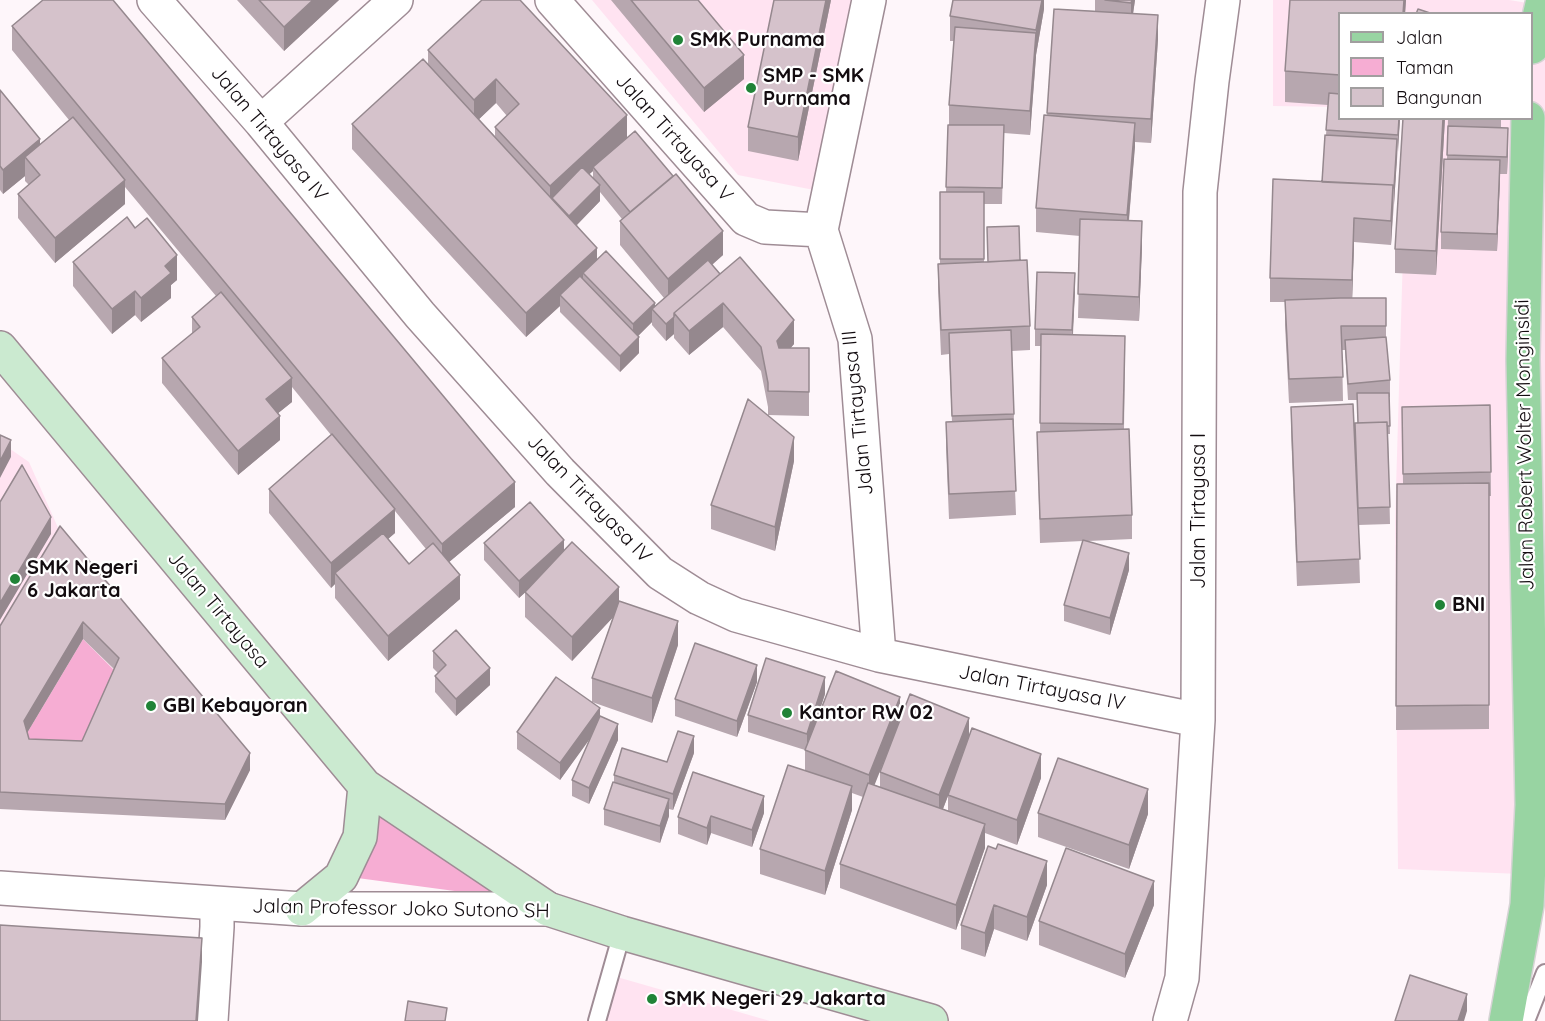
<!DOCTYPE html>
<style>
body{margin:0}
#map{position:relative;width:1545px;height:1021px;overflow:hidden;background:#fef6fa;font-family:Quicksand,sans-serif}
canvas{display:block}
.legend{position:absolute;left:1338px;top:12px;width:195px;height:108px;box-sizing:border-box;background:#fff;border:2px solid #a19e9f;margin:0;padding:8px 10px;list-style:none;font-size:18px;color:#130c10}
.legend li{display:flex;align-items:center;gap:12px;height:30px}
.legend b{width:30px;border:2px solid #a19e9f}
</style>
<div id="map">
<canvas width="1545" height="1021"></canvas>
<ul class="legend">
<li><b style="height:8px;background:#98d4a2"></b>Jalan</li>
<li><b style="height:16px;background:#f6add3"></b>Taman</li>
<li><b style="height:16px;background:#d5c2cb"></b>Bangunan</li>
</ul>
</div>
<script>
const context = document.querySelector('canvas').getContext('2d');
context.lineJoin = 'round';
function fillPath(path, color) { context.fillStyle = color; context.fill(path, 'evenodd'); }
const poly = rows => new Path2D(rows.map(r => 'M' + r).join(''));
function strokePath(path, color, width, dash) { context.strokeStyle = color; context.lineWidth = width; context.lineCap = dash ? 'butt' : 'round'; context.setLineDash(dash || []); context.stroke(path); }
function drawText(font, color, halo, rows, align = 'center') {
  context.font = font + ' Quicksand,sans-serif'; context.lineWidth = 4.5; context.setLineDash([]); context.textBaseline = 'middle'; context.strokeStyle = halo; context.fillStyle = color; for (const [text, x, y, turn = 0] of rows) {
    context.save(); context.translate(x, y); context.rotate((+turn || 0) * Math.PI / 180); context.textAlign = isNaN(turn) ? turn : align; if (halo) context.strokeText(text, 0, 0); context.fillText(text, 0, 0); context.restore();
  }
}
fillPath(poly([
 [592,0,853,0,819,191,738,175],
 [1273,0,1509,0,1534,4,1545,0,1545,875,1398,869,1395,522,1407,119,1532,118,1532,14,1340,14,1339,107,1273,106],
 [0,442,29,462,59,530,0,628],
 [617,977,770,1021,605,1021]
]), '#ffe3f1');
fillPath(poly([
 [83,639,119,675,82,757,24,738],
 [389,793,507,898,350,877,371,835]
]), '#f6add3');
const service = poly([
 [597,1021,622,933],
 [1526,1021,1545,973]
]);
const minor = poly([
 [154,0,261,122,420,315,560,472,660,573,699,598,736,615,879,655,1198,720],
 [552,0,746,219,765,227,821,230],
 [869,0,821,230,855,339,879,655],
 [261,122,396,0],
 [211,1021,217,927,217,904],
 [1170,1021,1182,978,1198,720,1200,192,1212,81,1223,0]
]);
const tertiary = poly([
 [0,888,302,909,548,909]
]);
const secondary = poly([
 [0,348,365,786,548,909,622,933,931,1021],
 [302,909,341,877,360,837,365,786]
]);
const primary = poly([
 [1532,47,1543,0],
 [1506,1021,1527,905,1532,805,1523,359,1528,118]
]);
strokePath(service, '#9f8c95', 20);
strokePath(minor, '#9f8c95', 36);
strokePath(tertiary, '#9f8c95', 36);
strokePath(secondary, '#9f8c95', 36);
strokePath(primary, '#d5d3d4', 36);
strokePath(service, '#fff', 16);
strokePath(minor, '#fff', 33);
strokePath(tertiary, '#fff', 33);
strokePath(secondary, '#cbead0', 33);
strokePath(primary, '#98d4a2', 33);
fillPath(poly([
 [237,0,339,0,284,51],
 [611,0,698,0,744,79,704,112],
 [831,0,798,161,748,151,748,127],
 [1044,0,1044,9,1036,55,1030,135,1004,133,1002,204,984,204,984,262,1020,260,1030,326,1030,350,1012,351,1014,414,1013,438,1016,515,949,519,946,447,946,422,952,422,949,354,941,355,938,288,938,264,940,264,940,192,946,192,948,125,949,125,949,105,954,41,950,41,950,16],
 [1095,0,1135,0,1133,14,1158,39,1151,143,1135,142,1129,221,1142,246,1139,321,1078,318,1080,236,1036,232,1036,208,1047,116,1054,9,1095,11],
 [1290,0,1406,0,1405,14,1340,14,1340,118,1400,118,1391,245,1354,242,1352,298,1386,298,1386,337,1390,380,1390,397,1389,397,1390,434,1388,434,1390,524,1358,525,1360,583,1297,586,1291,431,1291,407,1356,470,1358,423,1357,400,1348,400,1345,350,1342,350,1343,401,1289,403,1285,325,1285,302,1270,302,1270,278,1322,182,1326,135,1328,105,1285,102,1285,71],
 [12,26,515,507,449,562,460,599,388,661,335,598,335,584,331,588,269,513,269,489,331,435,292,387,292,402,278,413,280,440,238,475,162,383,162,358,192,334,192,317,216,296,125,187,125,204,55,263,18,218,18,194,29,185,25,181,25,176,3,194,0,190,0,90,40,144,69,120,12,50],
 [395,511,426,549,409,564,388,539,395,533],
 [428,50,627,138,723,255,712,265,720,274,794,344,790,348,809,348,809,416,768,415,794,461,775,551,711,529,711,505,768,415,768,407,761,371,723,327,689,355,674,338,674,334,666,341,652,325,652,322,638,336,639,353,620,372,560,312,560,306,526,337,352,149,352,124,428,64],
 [496,103,507,116,495,127,495,136,479,119],
 [593,171,593,178,589,174],
 [600,192,622,219,620,221,620,245,664,298,655,306,597,259,577,225,600,201],
 [1403,118,1445,118,1436,275,1395,273,1395,249],
 [1448,118,1501,118,1501,128,1508,145,1507,174,1500,174,1497,251,1441,249,1441,232,1447,159],
 [73,262,177,280,171,285,171,298,141,322,135,315,112,334,73,286],
 [1075,290,1073,335,1125,360,1124,429,1132,515,1132,539,1088,541,1129,570,1110,635,1064,621,1064,605,1083,541,1040,543,1037,432,1040,432,1041,346,1035,346,1035,329],
 [1490,405,1491,496,1489,496,1489,729,1396,730,1397,484,1403,484,1402,407],
 [60,526,250,770,225,820,0,809,0,626],
 [83,639,114,669,82,741,29,739,27,733],
 [484,543,564,551,619,601,678,645,652,723,592,702,592,678,613,617,572,661,525,617,525,592,529,589,519,598,484,560],
 [433,651,490,685,456,716,435,692,435,676,438,673,433,668],
 [836,671,874,785,880,787,880,772,969,737,1041,778,1017,845,985,833,985,848,956,930,840,888,840,864,863,797,852,793,852,810,825,895,760,874,760,849,805,770,805,750,748,732,748,715,825,694,817,718],
 [948,796,948,811,943,809],
 [757,682,737,737,675,716,675,699],
 [600,718,618,740,589,804,572,796,572,780,591,736,560,780,517,749,517,732],
 [694,753,673,810,669,809,669,816,660,843,604,825,604,809,614,782,614,775,667,762],
 [764,813,752,847,711,833,707,845,678,834,678,817],
 [1038,813,1148,814,1129,869,1038,837],
 [988,846,1047,885,1027,941,994,929,985,957,961,949,961,925],
 [1154,905,1125,978,1039,945,1039,921]
]), '#b7a7af');
fillPath(poly([
 [313,0,339,0,284,51,284,27],
 [826,0,831,0,798,161,798,137],
 [1042,0,1044,0,1044,9,1036,55,1036,30],
 [1132,0,1135,0,1131,27,1131,3],
 [1404,0,1406,0,1405,14,1403,14],
 [1158,15,1158,39,1151,143,1151,119],
 [1036,33,1036,57,1030,135,1030,111],
 [744,55,744,79,704,112,704,88],
 [496,79,496,103,474,124,474,100],
 [627,115,627,140,593,167,593,171,554,207,550,202,550,186],
 [1399,118,1400,118,1398,152,1398,135],
 [1443,118,1445,118,1436,275,1436,251],
 [1135,123,1135,147,1127,240,1127,215],
 [1508,128,1508,145,1507,174,1507,157],
 [40,139,40,163,25,157,25,176,3,194,3,170],
 [1397,139,1397,156,1394,205,1394,188],
 [1500,160,1500,177,1497,251,1497,234],
 [125,180,125,204,55,263,55,238],
 [600,185,600,201,566,236,566,219],
 [1393,185,1393,209,1391,245,1391,221],
 [1354,218,1354,242,1352,305,1352,280],
 [1142,221,1142,246,1139,321,1139,297],
 [723,231,723,255,668,303,668,279],
 [597,248,597,272,583,273,583,285,560,295,560,306,526,337,526,313],
 [177,255,177,280,171,285,171,298,141,322,141,298,165,266],
 [1075,273,1075,290,1072,347,1072,330],
 [135,291,135,315,112,334,112,309],
 [655,303,655,312,652,309,652,322,633,341,633,324],
 [723,303,723,327,689,355,689,331],
 [674,317,674,334,666,341,666,324],
 [794,320,794,344,777,365,777,341],
 [639,337,639,353,620,372,620,356],
 [292,378,292,402,266,423,266,399],
 [280,416,280,440,238,475,238,451],
 [794,437,794,461,775,551,775,527],
 [11,440,11,457,0,478,0,461],
 [515,482,515,507,442,568,442,544],
 [395,509,395,533,340,580,335,573,335,584,331,588,331,563],
 [51,517,51,534,0,620,0,603],
 [564,540,564,557,519,598,519,581],
 [1129,553,1129,570,1110,635,1110,618],
 [460,575,460,599,388,661,388,636],
 [619,587,619,611,572,661,572,637],
 [678,621,678,645,652,723,652,698],
 [83,622,83,639,24,738,24,721],
 [757,665,757,682,737,737,737,721],
 [490,668,490,685,456,716,456,699],
 [825,677,825,694,807,750,807,734],
 [900,697,900,721,869,799,869,775],
 [600,708,600,725,560,780,560,763],
 [969,718,969,742,939,819,939,795],
 [618,724,618,740,589,804,589,788],
 [694,736,694,753,673,810,673,794],
 [250,753,250,770,225,820,225,804],
 [1041,754,1041,778,1017,845,1017,820],
 [852,786,852,810,825,895,825,871],
 [1148,789,1148,814,1129,869,1129,845],
 [764,796,764,813,752,847,752,830],
 [669,799,669,816,660,843,660,826],
 [711,816,711,833,707,845,707,828],
 [985,824,985,848,956,930,956,905],
 [1047,861,1047,885,1027,941,1027,917],
 [1154,881,1154,905,1125,978,1125,954],
 [994,905,994,929,985,957,985,933],
 [202,938,202,962,198,1021,196,1021],
 [1467,994,1467,1011,1464,1021,1458,1021]
]), '#95888e');
const building = poly([
 [43,0,113,0,515,482,442,544,12,26,43,0],
 [259,0,313,0,284,27,259,0],
 [482,0,520,0,627,115,550,186,495,127,519,104,496,79,474,100,428,50,482,0],
 [631,0,698,0,744,55,704,88,631,0],
 [774,0,826,0,798,137,748,127,774,0],
 [953,0,1042,0,1036,30,950,16,953,0],
 [1105,0,1132,0,1131,3,1105,0],
 [1290,0,1404,0,1403,14,1340,14,1340,75,1285,71,1290,0],
 [1054,9,1158,15,1151,119,1047,113,1054,9],
 [1418,9,1433,14,1416,14,1418,9],
 [955,27,1036,33,1030,111,949,105,955,27],
 [423,59,597,248,526,313,352,124,423,59],
 [0,90,40,139,3,170,0,166,0,90],
 [1329,93,1340,94,1340,118,1399,118,1398,135,1326,130,1329,93],
 [1044,115,1135,123,1127,215,1036,208,1044,115],
 [73,117,125,180,55,238,18,194,40,175,25,157,73,117],
 [1403,118,1443,118,1436,251,1395,249,1403,118],
 [948,125,1004,125,1002,188,946,187,948,125],
 [1448,126,1508,128,1507,157,1447,155,1448,126],
 [635,131,673,176,630,212,593,167,635,131],
 [1325,135,1397,139,1394,188,1393,185,1322,182,1325,135],
 [1444,159,1500,160,1497,234,1441,232,1444,159],
 [582,167,600,185,569,216,552,198,582,167],
 [676,174,723,231,668,279,620,221,676,174],
 [1273,179,1393,185,1391,221,1354,218,1352,280,1270,278,1273,179],
 [940,192,984,192,984,259,940,259,940,192],
 [127,217,135,228,147,218,177,255,165,266,171,273,141,298,135,291,112,309,73,262,127,217],
 [1080,219,1142,221,1139,297,1078,294,1080,219],
 [1019,226,1020,260,988,262,987,227,1019,226],
 [606,251,655,303,633,324,583,273,606,251],
 [740,257,794,320,777,341,779,348,809,348,809,392,768,391,768,383,761,347,723,303,689,331,674,313,740,257],
 [708,260,720,274,674,313,674,317,666,324,652,309,708,260],
 [1027,260,1030,326,941,330,938,264,1027,260],
 [1037,272,1075,273,1072,330,1035,329,1037,272],
 [580,276,639,337,620,356,560,295,580,276],
 [221,292,292,378,266,399,280,416,238,451,162,358,200,327,192,317,221,292],
 [1340,298,1386,298,1386,326,1341,326,1343,377,1289,379,1285,300,1340,298],
 [1011,330,1014,414,952,416,949,333,1011,330],
 [1041,334,1125,336,1123,424,1040,423,1041,334],
 [1386,337,1390,380,1348,384,1345,340,1386,337],
 [1357,393,1389,393,1390,426,1387,426,1387,422,1358,423,1357,393],
 [748,399,794,437,775,527,711,505,748,399],
 [1353,404,1360,559,1297,562,1291,407,1353,404],
 [1490,405,1491,472,1403,474,1402,407,1490,405],
 [1013,419,1016,491,949,494,946,422,1013,419],
 [1387,422,1390,507,1358,508,1355,423,1387,422],
 [1129,429,1132,515,1040,519,1037,432,1129,429],
 [332,434,395,509,331,563,269,489,332,434],
 [0,435,11,440,0,461,0,435],
 [22,465,51,517,0,603,0,502,22,465],
 [1489,483,1489,705,1396,706,1397,484,1489,483],
 [530,502,564,540,519,581,484,543,530,502],
 [60,526,250,753,225,804,0,792,0,626,60,526],
 [83,622,119,658,82,741,29,739,24,721,83,622],
 [383,533,409,564,433,543,460,575,388,636,335,573,383,533],
 [1083,540,1129,553,1110,618,1064,605,1083,540],
 [572,542,619,587,572,637,525,592,572,542],
 [619,601,678,621,652,698,592,678,619,601],
 [456,630,490,668,456,699,435,676,446,665,433,651,456,630],
 [695,643,757,665,737,721,675,699,695,643],
 [766,658,825,677,807,734,748,715,766,658],
 [836,671,900,697,869,775,805,750,836,671],
 [556,677,600,708,560,763,517,732,556,677],
 [910,694,969,718,939,795,880,772,910,694],
 [600,716,618,724,589,788,572,780,600,716],
 [972,728,1041,754,1017,820,948,795,972,728],
 [678,731,694,736,673,794,614,775,622,748,667,762,678,731],
 [1058,758,1148,789,1129,845,1038,813,1058,758],
 [788,765,852,786,825,871,760,849,788,765],
 [693,772,764,796,752,830,711,816,707,828,678,817,693,772],
 [613,782,669,799,660,826,604,809,613,782],
 [868,783,985,824,956,905,840,864,868,783],
 [998,844,1047,861,1027,917,994,905,985,933,961,925,988,846,996,849,998,844],
 [1066,848,1154,881,1125,954,1039,921,1066,848],
 [0,925,202,938,196,1021,0,1021,0,925],
 [1410,975,1467,994,1458,1021,1395,1021,1410,975],
 [408,1001,447,1008,445,1021,405,1021,408,1001]
]);
fillPath(building, '#d5c2cb');
strokePath(building, '#95888e', 1.5);
for (const [x, y, r, color] of [
 [678,40,6,"#208337"],
 [751,88,6,"#208337"],
 [15,579,6,"#208337"],
 [1440,605,6,"#208337"],
 [151,706,6,"#208337"],
 [787,713,6,"#208337"],
 [652,999,6,"#208337"]
]) { const dot = new Path2D(); dot.arc(x, y, r, 0, 2 * Math.PI); context.fillStyle = color; context.fill(dot); strokePath(dot, '#fff', 2); }
drawText('bold 20px', '#130c10', '#fff', [
 ["SMK Purnama",690,40],
 ["SMP - SMK",763,76],
 ["Purnama",763,99],
 ["SMK Negeri",27,568],
 ["6 Jakarta",27,591],
 ["BNI",1452,605],
 ["GBI Kebayoran",163,706],
 ["Kantor RW 02",799,713],
 ["SMK Negeri 29 Jakarta",664,999]
], 'left');
drawText('20px', '#130c10', '#fff', [
 ["Jalan Tirtayasa IV",269,134,50],
 ["Jalan Tirtayasa V",674,138,48],
 ["Jalan Tirtayasa III",858,413,-96],
 ["Jalan Robert Wolter Monginsidi",1525,445,-91],
 ["Jalan Tirtayasa IV",589,499,46],
 ["Jalan Tirtayasa I",1199,511,-90],
 ["Jalan Tirtayasa",218,610,50],
 ["Jalan Tirtayasa IV",1042,688,11],
 ["Jalan Professor Joko Sutono SH",401,909,1]
]);
</script>
